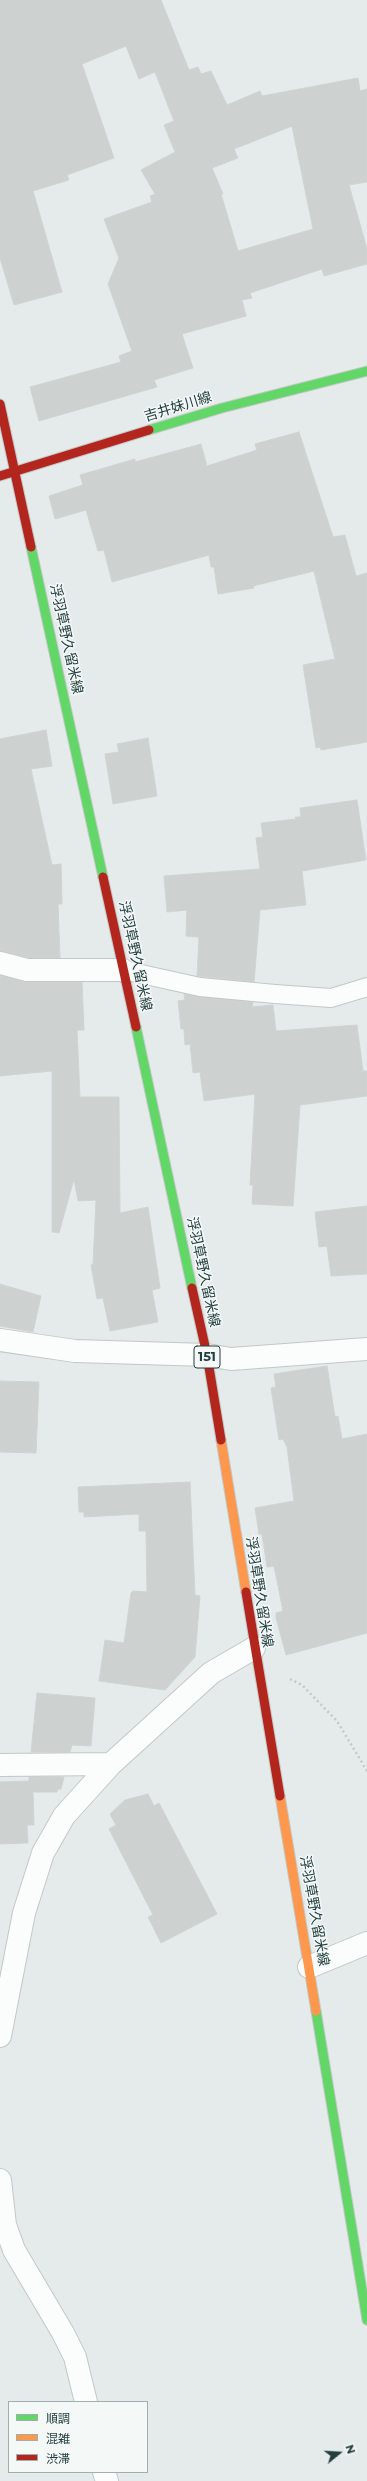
<!DOCTYPE html>
<meta charset="utf-8">
<style>
body{margin:0}
#map{position:relative;width:367px;height:2481px;overflow:hidden;background:#e5ebea;font-family:Montserrat,"Noto Sans JP",sans-serif}
canvas{display:block}
.legend{position:absolute;left:8px;top:2401px;width:140px;height:72px;box-sizing:border-box;background:#f4f9f8;border:1px solid #a0aeae;margin:0;padding:5px 7px;list-style:none;font-size:12px;color:#233e3e}
.legend li{display:flex;align-items:center;gap:8px;height:20px}
.legend b{width:20px;border:1px solid #a0aeae}
.north{position:absolute;left:319px;top:2433px;width:40px;height:40px;-webkit-text-stroke:3px #f4f9f8;paint-order:stroke;rotate:72deg;font-size:11px;font-weight:700;line-height:16px;text-align:center;color:#233e3e}
.north::after{content:'';display:block;margin:auto;width:14px;height:18px;background:#233e3e;clip-path:polygon(50% 0,100% 100%,50% 72%,0 100%)}
</style>
<div id="map">
<canvas width="367" height="2481"></canvas>
<ul class="legend">
<li><b style="height:5px;background:#63d668"></b>順調</li>
<li><b style="height:5px;background:#ff974d"></b>混雑</li>
<li><b style="height:5px;background:#b3261e"></b>渋滞</li>
</ul>
<div class="north">N</div>
</div>
<script>
const context = document.querySelector('canvas').getContext('2d');
context.lineJoin = 'round';
function fillPath(path, color) { context.fillStyle = color; context.fill(path, 'evenodd'); }
const poly = rows => new Path2D(rows.map(r => 'M' + r).join(''));
function strokePath(path, color, width, dash) { context.strokeStyle = color; context.lineWidth = width; context.lineCap = dash ? 'butt' : 'round'; context.setLineDash(dash || []); context.stroke(path); }
function drawText(font, color, halo, rows, align = 'center') {
  context.font = font + ' Montserrat,"Noto Sans JP",sans-serif'; context.lineWidth = 3; context.setLineDash([]); context.textBaseline = 'middle'; context.strokeStyle = halo; context.fillStyle = color; for (const [text, x, y, turn = 0] of rows) {
    context.save(); context.translate(x, y); context.rotate((+turn || 0) * Math.PI / 180); context.textAlign = isNaN(turn) ? turn : align; if (halo) context.strokeText(text, 0, 0); context.fillText(text, 0, 0); context.restore();
  }
}
const building = poly([
 [0,0,161,0,189,70,198,67,201,74,211,71,227,105,260,91,262,96,358,78,360,91,367,89,367,182,349,185,367,249,367,264,324,276,322,269,250,293,252,298,242,300,246,316,182,334,193,368,154,380,157,387,39,421,30,387,121,362,119,356,132,351,108,284,119,258,104,219,152,202,150,196,155,194,141,170,175,152,164,125,174,121,155,72,139,79,126,46,82,64,114,158,67,175,69,180,33,191,62,292,14,305,0,258,0,0],
 [292,126,313,229,238,251,221,194,223,194,212,168,238,158,234,149,292,126],
 [299,432,333,537,345,535,356,576,367,573,367,742,321,750,320,747,316,748,303,665,335,659,314,571,253,586,254,588,218,594,214,567,211,567,209,555,112,582,104,550,98,551,86,510,55,519,49,496,83,485,80,475,135,459,135,462,201,444,207,466,257,450,255,444,299,432],
 [46,730,52,766,31,769,52,865,61,864,62,904,58,904,60,958,29,958,0,951,0,739,46,730],
 [148,738,157,796,113,804,105,754,119,752,117,744,148,738],
 [357,800,366,860,302,871,306,905,260,910,254,982,197,976,199,937,186,936,187,910,167,912,164,876,260,869,256,838,263,837,261,823,296,819,295,817,301,817,300,808,357,800],
 [0,976,27,982,82,982,84,1030,77,1030,80,1097,119,1097,120,1213,148,1207,160,1288,152,1290,158,1322,110,1331,103,1298,97,1299,91,1265,93,1264,96,1200,78,1201,74,1179,59,1233,52,1232,52,1071,0,1076,0,976],
 [184,994,253,1002,252,1007,273,1005,276,1031,357,1025,363,1071,367,1071,367,1096,300,1105,293,1206,252,1204,253,1185,250,1185,255,1094,204,1101,200,1072,193,1073,190,1044,185,1045,184,1029,181,1029,178,1001,185,1000,184,994],
 [367,1206,367,1274,331,1276,327,1246,319,1247,315,1212,367,1206],
 [0,1284,41,1296,33,1332,0,1326,0,1284],
 [327,1366,335,1417,338,1416,342,1439,367,1434,367,1633,286,1655,276,1618,276,1613,283,1611,274,1566,267,1567,262,1534,259,1534,255,1508,294,1501,287,1447,283,1439,279,1440,271,1388,276,1387,274,1374,327,1366],
 [0,1381,39,1382,36,1453,0,1452,0,1381],
 [190,1482,195,1595,200,1596,195,1657,165,1690,99,1681,105,1640,124,1643,131,1593,133,1591,147,1592,146,1531,139,1531,139,1514,84,1517,84,1512,79,1512,78,1487,190,1482],
 [37,1693,95,1698,91,1746,72,1745,70,1752,31,1752,37,1693],
 [29,1777,64,1777,61,1789,58,1789,57,1792,33,1792,34,1825,27,1825,28,1843,0,1844,0,1782,29,1781,29,1777],
 [148,1794,154,1806,159,1803,217,1914,161,1943,148,1917,153,1915,109,1829,116,1825,110,1814,125,1800,148,1794]
]);
fillPath(building, '#cdd2d1');
strokePath(building, '#ced4d3', 1);
const lane = poly([
 [123,970,200,987,275,994,331,998,367,987]
]);
const street = poly([
 [0,963,27,970,123,970],
 [0,1340,75,1351,207,1355,231,1359,367,1349],
 [0,1765,111,1764],
 [309,1967,367,1943],
 [0,2036,24,1913,43,1853,64,1816,111,1764,211,1673,254,1648],
 [0,2180,5,2225,14,2250,63,2333,75,2357,86,2402],
 [104,2472,107,2481]
]);
const fast = poly([
 [149,430,222,408,367,371],
 [31,547,103,877],
 [136,1027,192,1288],
 [316,2011,367,2320]
]);
const slow = poly([
 [221,1440,246,1592],
 [280,1796,316,2011]
]);
const jam = poly([
 [0,404,31,547],
 [0,476,149,430],
 [103,877,136,1027],
 [192,1288,207,1355,221,1440],
 [246,1592,280,1796]
]);
strokePath(lane, '#c2c8c7', 20);
strokePath(street, '#c2c8c7', 24);
strokePath(fast, '#c1c9c7', 11);
strokePath(slow, '#c1c9c7', 11);
strokePath(jam, '#c1c9c7', 11);
strokePath(poly([
 [290,1679,302,1685,337,1721,367,1771]
]), '#c2caca', 2.5, [2, 3]);
strokePath(lane, '#fbfcfc', 18);
strokePath(street, '#fbfcfc', 22);
strokePath(fast, '#63d668', 9);
strokePath(slow, '#ff974d', 9);
strokePath(jam, '#b3261e', 9);
for (const [x, y, w] of [
 [207,1357,26]
]) { const box = new Path2D(); box.roundRect(x - w / 2, y - 11, w, 22, 3); context.fillStyle = '#f4f9f8'; context.fill(box); strokePath(box, '#233e3e', 1); }
drawText('bold 13px', '#233e3e', null, [
 ["151",207,1357]
]);
drawText('14px', '#233e3e', '#f4f9f8', [
 ["吉井妹川線",178,407,-17],
 ["浮羽草野久留米線",66,639,78],
 ["浮羽草野久留米線",135,956,78],
 ["浮羽草野久留米線",203,1272,78],
 ["浮羽草野久留米線",259,1592,81],
 ["浮羽草野久留米線",314,1911,80]
]);
</script>
